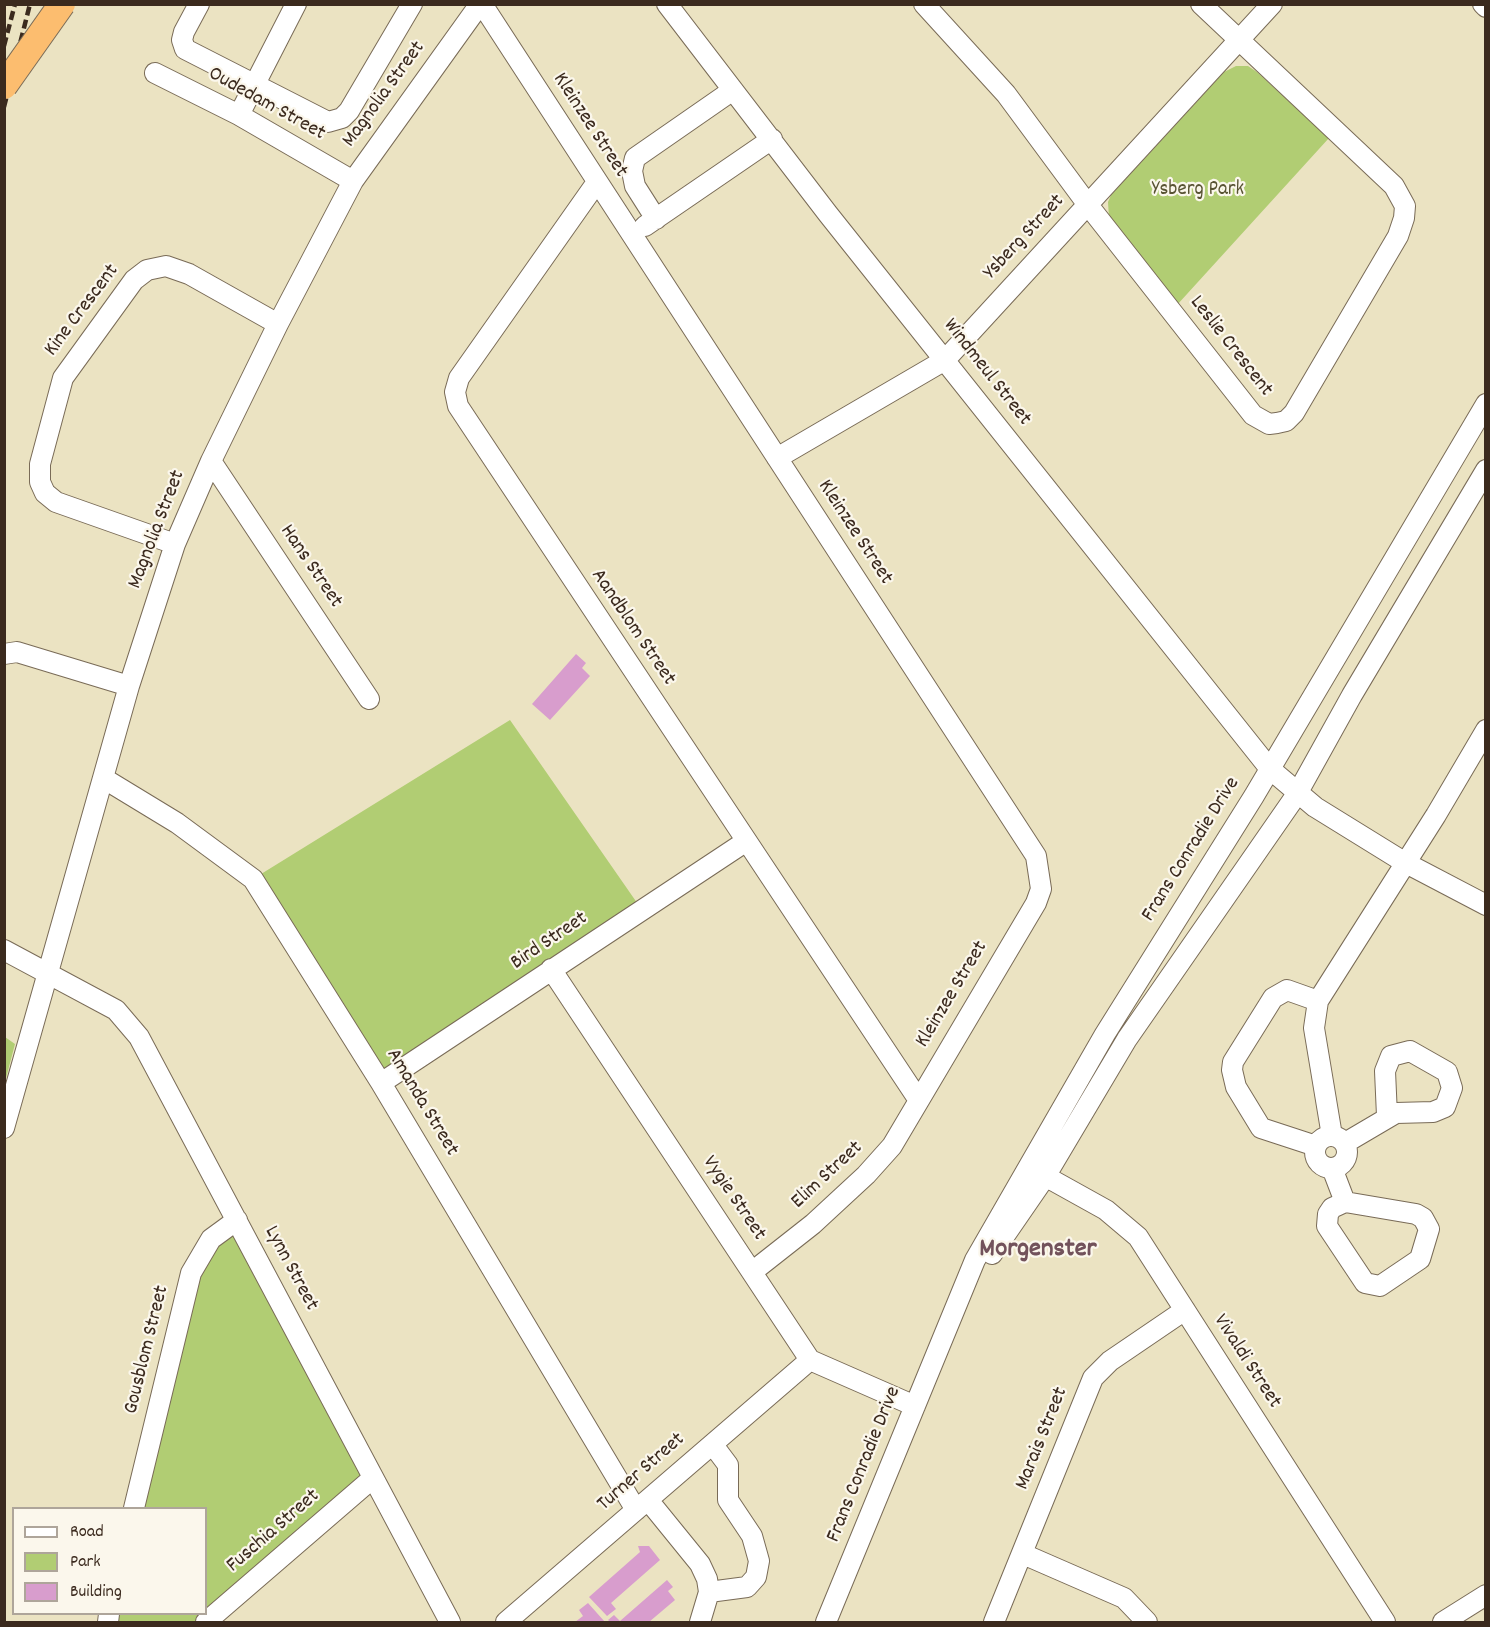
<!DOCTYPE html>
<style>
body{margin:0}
#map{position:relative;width:1490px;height:1627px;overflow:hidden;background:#ebe3c2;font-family:Dekko,sans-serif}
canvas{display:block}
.frame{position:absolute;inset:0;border:6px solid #3b2a1e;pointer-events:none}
.legend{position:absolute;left:12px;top:1507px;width:195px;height:108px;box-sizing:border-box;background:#fbf7ec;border:2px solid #aea59a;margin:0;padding:8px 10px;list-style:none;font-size:18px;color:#3b2a1e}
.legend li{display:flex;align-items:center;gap:12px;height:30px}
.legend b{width:30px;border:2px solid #aea59a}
</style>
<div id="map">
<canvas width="1490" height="1627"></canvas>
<div class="frame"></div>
<ul class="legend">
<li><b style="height:8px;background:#fff"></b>Road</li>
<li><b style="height:16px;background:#b1cd73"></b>Park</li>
<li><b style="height:16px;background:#d89dcd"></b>Building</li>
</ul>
</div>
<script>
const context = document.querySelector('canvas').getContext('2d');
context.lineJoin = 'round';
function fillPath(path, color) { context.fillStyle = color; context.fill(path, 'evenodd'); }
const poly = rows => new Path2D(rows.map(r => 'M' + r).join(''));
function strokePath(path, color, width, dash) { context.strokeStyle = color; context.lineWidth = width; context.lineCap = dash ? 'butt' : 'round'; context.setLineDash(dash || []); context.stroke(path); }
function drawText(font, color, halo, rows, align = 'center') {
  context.font = font + ' Dekko,sans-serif'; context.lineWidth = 4.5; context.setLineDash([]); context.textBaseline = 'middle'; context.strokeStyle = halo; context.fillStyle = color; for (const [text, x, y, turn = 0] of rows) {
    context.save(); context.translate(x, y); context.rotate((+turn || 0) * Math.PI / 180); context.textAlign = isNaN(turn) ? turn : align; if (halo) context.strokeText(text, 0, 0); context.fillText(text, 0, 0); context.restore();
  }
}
fillPath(poly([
 [1236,66,1248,66,1257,72,1329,138,1177,305,1109,218,1108,202,1111,195,1224,72],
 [510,720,642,910,381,1083,253,879],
 [5,1037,15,1044,5,1082],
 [239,1224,373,1478,206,1622,112,1622,113,1614,206,1614,206,1508,138,1508,193,1271]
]), '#b1cd73');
fillPath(poly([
 [576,654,586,663,582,668,590,676,550,720,532,704],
 [638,1546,649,1546,660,1560,611,1603,616,1609,607,1616,589,1597,640,1552],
 [667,1580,673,1587,668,1591,675,1600,649,1622,610,1622,608,1620,614,1615,620,1621],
 [588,1603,605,1622,575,1622,583,1616,579,1610]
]), '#d89dcd');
const minor = poly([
 [199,4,184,32,182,40,185,49,328,122,342,118,349,111,412,4],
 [482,4,1036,856,1041,889,1036,903,892,1146,866,1175,813,1224,752,1272],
 [667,4,828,214,1270,769,1315,807,1404,862,1486,905],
 [924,4,1006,94,1088,205,1253,415,1269,424,1277,423,1286,421,1294,413,1398,236,1404,218,1405,206,1394,186,1201,4],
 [1483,4,1486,7],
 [155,73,239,115,353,181],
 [239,115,296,4],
 [597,182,459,378,455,392,458,406,918,1099],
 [656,219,635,186,632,171,635,158,733,90],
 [645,226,772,139],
 [777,458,945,360,1272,4],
 [211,461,369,699],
 [175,544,56,502,45,493,40,482,40,464,63,378,134,280,147,270,166,266,189,274,278,324],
 [4,654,17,652,129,686],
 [103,778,177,823,253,879,381,1083,636,1510],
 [4,950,116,1010,139,1037,450,1622],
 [551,969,810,1360,915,1406],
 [381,1083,745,842],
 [4,1128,129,686,175,544,211,461,278,324,353,181,480,4],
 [1332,1136,1314,1028,1318,1001,1436,815,1486,730],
 '1315 1152a16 16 0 1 1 32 0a16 16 0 1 1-32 0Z',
 [1345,1143,1396,1113,1433,1112,1445,1107,1452,1088,1447,1072,1410,1051,1391,1056,1385,1071,1387,1116],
 [1316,1146,1261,1128,1236,1087,1232,1070,1233,1062,1273,998,1287,990,1318,1001],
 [1332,1168,1345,1202],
 [1034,1170,1106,1210,1138,1237,1385,1622],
 [1345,1202,1416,1214,1423,1218,1429,1229,1420,1259,1380,1286,1365,1283,1327,1226,1328,1214,1332,1208,1345,1202],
 [992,1254,1045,1177,1127,1039,1297,794,1352,695,1486,470],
 [648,1500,700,1564,707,1579,709,1592,700,1622],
 [134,1508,191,1273,211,1239,237,1220],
 [1023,1554,1124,1598,1147,1622],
 [709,1592,747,1587,756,1577,759,1561,752,1536,728,1500,728,1465,713,1445],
 [108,1622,109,1614],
 [206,1622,373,1478],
 [506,1622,810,1360],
 [826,1622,975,1260,1105,1034,1254,796,1486,404],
 [994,1622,1093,1378,1110,1361,1185,1310],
 [1443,1622,1486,1595]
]);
strokePath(minor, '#796b57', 22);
strokePath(minor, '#fff', 20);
strokePath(poly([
 [4,46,15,4],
 [4,107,30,4]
]), '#3b2a1e', 4.5, [9, 4.5]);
const majorBridge = poly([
 [4,86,62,4]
]);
strokePath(majorBridge, '#796b57', 28, []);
strokePath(majorBridge, '#fcbd6f', 26);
drawText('21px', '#3b2a1e', '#fbf7ec', [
 ["Magnolia Street",385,95,-54],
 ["Oudedam Street",266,105,29],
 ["Kleinzee Street",589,126,57],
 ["Ysberg Street",1025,238,-47],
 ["Kine Crescent",83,311,-53],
 ["Leslie Crescent",1230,347,52],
 ["Windmeul Street",986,373,52],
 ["Magnolia Street",158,530,-69],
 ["Kleinzee Street",854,533,57],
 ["Hans Street",310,567,56],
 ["Aandblom Street",632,628,56],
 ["Frans Conradie Drive",1192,850,-58],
 ["Bird Street",550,942,-34],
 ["Kleinzee Street",953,995,-59],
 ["Amanda Street",421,1103,59],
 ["Elim Street",828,1176,-43],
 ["Vygie Street",733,1199,56],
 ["Lynn Street",290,1269,62],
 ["Gousblom Street",148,1350,-76],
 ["Vivaldi Street",1246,1362,57],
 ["Marais Street",1043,1439,-68],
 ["Frans Conradie Drive",865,1465,-68],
 ["Turner Street",642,1473,-41],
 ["Fuschia Street",274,1532,-41]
]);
drawText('21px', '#585333', '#fbf7ec', [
 ["Ysberg Park",1198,191]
]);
drawText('bold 27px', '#72525b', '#fbf7ec', [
 ["Morgenster",1038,1251]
]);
</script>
